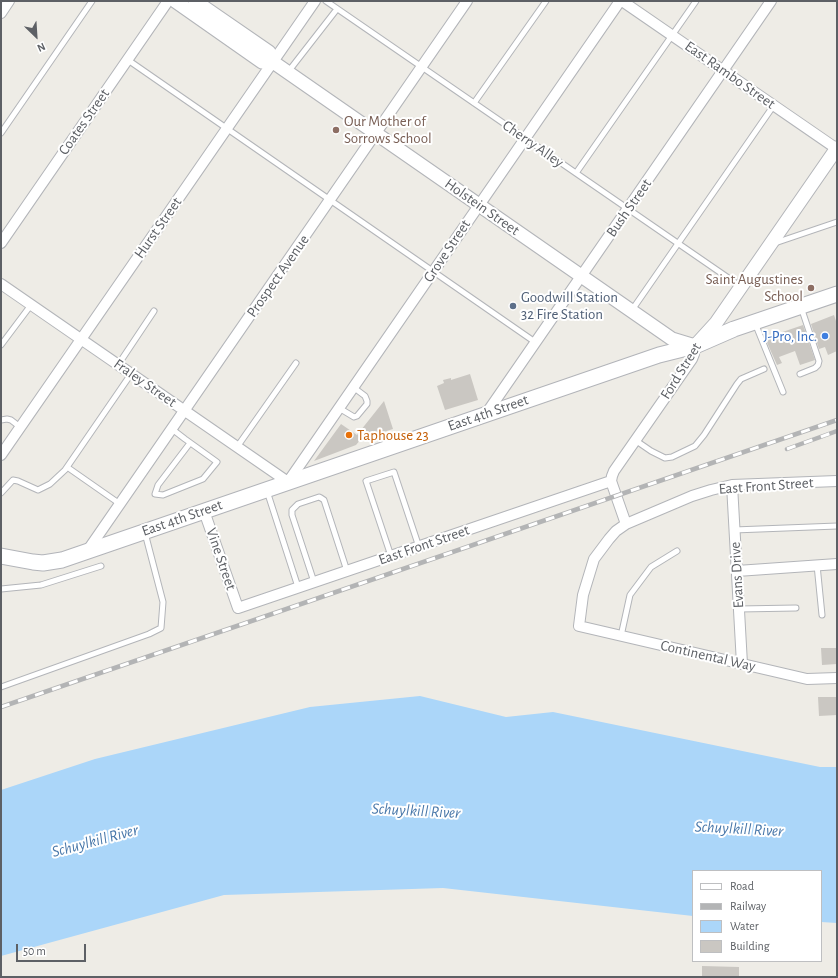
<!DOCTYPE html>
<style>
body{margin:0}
#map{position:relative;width:838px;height:978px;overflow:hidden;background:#eeece6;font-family:"Alegreya Sans",sans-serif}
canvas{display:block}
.frame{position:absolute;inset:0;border:2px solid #5d6065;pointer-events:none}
.legend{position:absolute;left:692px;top:870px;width:130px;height:92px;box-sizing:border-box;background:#fff;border:1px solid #bebfc1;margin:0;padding:5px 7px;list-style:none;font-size:12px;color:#5d6065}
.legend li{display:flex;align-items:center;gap:8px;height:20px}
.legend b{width:20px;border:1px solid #bebfc1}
.north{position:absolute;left:16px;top:16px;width:40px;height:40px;-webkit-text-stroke:3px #fff;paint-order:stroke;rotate:155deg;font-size:11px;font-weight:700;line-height:16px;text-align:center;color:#5d6065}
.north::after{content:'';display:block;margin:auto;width:14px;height:18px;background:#5d6065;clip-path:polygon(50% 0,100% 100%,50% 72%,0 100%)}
.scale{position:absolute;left:16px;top:944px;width:70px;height:18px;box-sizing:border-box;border:2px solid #5d6065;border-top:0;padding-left:5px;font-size:12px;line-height:14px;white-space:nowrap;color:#5d6065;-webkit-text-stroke:3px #fff;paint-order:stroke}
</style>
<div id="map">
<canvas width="838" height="978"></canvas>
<div class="frame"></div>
<ul class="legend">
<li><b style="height:5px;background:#fff"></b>Road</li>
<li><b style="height:5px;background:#b3b4b5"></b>Railway</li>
<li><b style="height:11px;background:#abd6f9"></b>Water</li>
<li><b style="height:11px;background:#cac7c2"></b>Building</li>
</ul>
<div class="north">N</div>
<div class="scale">50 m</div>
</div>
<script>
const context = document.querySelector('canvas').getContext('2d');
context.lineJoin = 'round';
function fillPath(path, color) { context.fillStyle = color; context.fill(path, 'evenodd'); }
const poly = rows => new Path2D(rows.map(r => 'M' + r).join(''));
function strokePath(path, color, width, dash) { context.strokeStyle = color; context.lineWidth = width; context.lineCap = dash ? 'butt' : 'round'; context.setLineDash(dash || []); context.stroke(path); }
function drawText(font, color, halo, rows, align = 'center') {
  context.font = font + ' "Alegreya Sans",sans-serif'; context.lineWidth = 4; context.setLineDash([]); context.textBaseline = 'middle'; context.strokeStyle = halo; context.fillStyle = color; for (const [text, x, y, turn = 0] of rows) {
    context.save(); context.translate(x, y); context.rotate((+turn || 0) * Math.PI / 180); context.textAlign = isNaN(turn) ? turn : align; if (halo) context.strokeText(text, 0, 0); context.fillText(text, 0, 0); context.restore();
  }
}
fillPath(poly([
 [420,696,506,717,553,712,820,767,837,767,837,923,821,922,821,871,693,871,693,916,443,888,224,895,1,956,1,790,95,759,310,707]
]), '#abd6f9');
fillPath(poly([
 [834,315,837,324,837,351,828,355,825,347,819,349,811,324],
 [803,325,815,360,800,365,795,351,779,357,782,363,777,365,765,338],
 [470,374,478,400,445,410,437,386,444,383,443,380,451,378,451,380],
 [384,401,393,429,361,439,356,445,314,461,341,424,357,435],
 [821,648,837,648,837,664,822,665],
 [818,697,837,697,837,715,819,716],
 [702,966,739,967,739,977,702,977]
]), '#cac7c2');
const service = poly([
 [326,1,740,286],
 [128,60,535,342],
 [288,72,337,9],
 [474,103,546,1],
 [1,133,92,1],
 [576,173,696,1],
 [775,243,837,222],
 [632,310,774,105],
 [755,323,783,392],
 [1,345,31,305],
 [118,365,154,311],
 [800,374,815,368,818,365,819,361,801,307],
 [339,408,354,417,357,416,367,404,367,401,365,396,353,387],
 [1,420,7,419,11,420,20,427],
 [172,429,185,439,217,462,203,479,163,495,155,494,158,485,190,443],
 [635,440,651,451,665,458,672,457,695,446,704,435,737,384,741,379,764,369],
 [237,447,296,363],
 [67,467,120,504],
 [267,491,298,587],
 [1,493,13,480,18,481,38,490,50,484,65,470,131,374],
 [734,530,837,526],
 [391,556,366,481,394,472,419,547],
 [817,565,822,615],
 [314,582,292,515,292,510,298,504,319,497,321,498,324,500,347,571],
 [1,589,41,585,101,566],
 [739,609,796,608],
 [621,636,630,595,651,567,677,551],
 [1,687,149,634,161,628,163,602,145,533]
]);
const minor = poly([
 [622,1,837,149],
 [1,13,9,1],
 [1,243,168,1],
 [1,284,288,482,620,1],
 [486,414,771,1],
 [1,455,315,1],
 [837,481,732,485,711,490,692,496,626,524,616,531,609,539,594,559,583,595,579,626,807,679,837,678],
 [732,485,742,664],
 [204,511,238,608,611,481],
 [626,524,611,481,612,476,614,471,692,359,694,354,695,346],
 [88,550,467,1],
 [737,571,837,564]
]);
const tertiary = poly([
 [175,1,262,62,273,62,672,339,695,346,716,323,837,148],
 [195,1,269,52,273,62]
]);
const secondary = poly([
 [1,556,33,562,43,563,62,560,659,355,695,346,734,329,837,294]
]);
strokePath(service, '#b3b5b9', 7);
strokePath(minor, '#b3b5b9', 12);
strokePath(tertiary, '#b3b5b9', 15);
strokePath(secondary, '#b2b4b9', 17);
strokePath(service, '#fff', 5);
strokePath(minor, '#fff', 10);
strokePath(tertiary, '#fff', 13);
strokePath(secondary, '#fff', 15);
const rail = poly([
 [787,449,837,431],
 [1,707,837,420]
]);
strokePath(rail, '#b3b4b5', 4.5);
strokePath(rail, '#fff', 3, [9]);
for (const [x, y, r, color] of [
 [336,130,4,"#8d6e63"],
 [811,288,4,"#8d6e63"],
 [513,306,4,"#5c6f8a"],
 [825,336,4,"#3f7fe0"],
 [349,435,4,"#e8710a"]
]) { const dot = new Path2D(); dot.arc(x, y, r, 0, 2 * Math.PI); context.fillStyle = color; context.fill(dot); strokePath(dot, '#fff', 1.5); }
drawText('15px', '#5d6065', '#fff', [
 ["East Rambo Street",730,75,35],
 ["Coates Street",84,122,-55],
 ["Cherry Alley",533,144,35],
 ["Holstein Street",482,207,35],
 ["Bush Street",629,208,-55],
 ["Hurst Street",158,228,-55],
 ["Grove Street",447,251,-56],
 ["Prospect Avenue",278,276,-55],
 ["Ford Street",681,371,-58],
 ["Fraley Street",145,383,35],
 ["East 4th Street",488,413,-19],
 ["East Front Street",766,486,-4],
 ["East 4th Street",182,518,-19],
 ["East Front Street",424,545,-19],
 ["Vine Street",221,559,71],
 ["Evans Drive",737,575,-93],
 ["Continental Way",708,656,13]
]);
drawText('15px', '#785e54', '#fff', [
 ["Our Mother of",344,121],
 ["Sorrows School",344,138],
 ["Saint Augustines",803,279,"right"],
 ["School",803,296,"right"]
], 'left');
drawText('15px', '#4e5e75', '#fff', [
 ["Goodwill Station",521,297],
 ["32 Fire Station",521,314]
], 'left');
drawText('15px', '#366cbe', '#fff', [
 ["J-Pro, Inc.",817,336]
], 'right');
drawText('15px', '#c56008', '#fff', [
 ["Taphouse 23",357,435]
], 'left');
drawText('italic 16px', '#4978aa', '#fff', [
 ["Schuylkill River",416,811,3],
 ["Schuylkill River",739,829,3],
 ["Schuylkill River",95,841,-15]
]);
</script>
